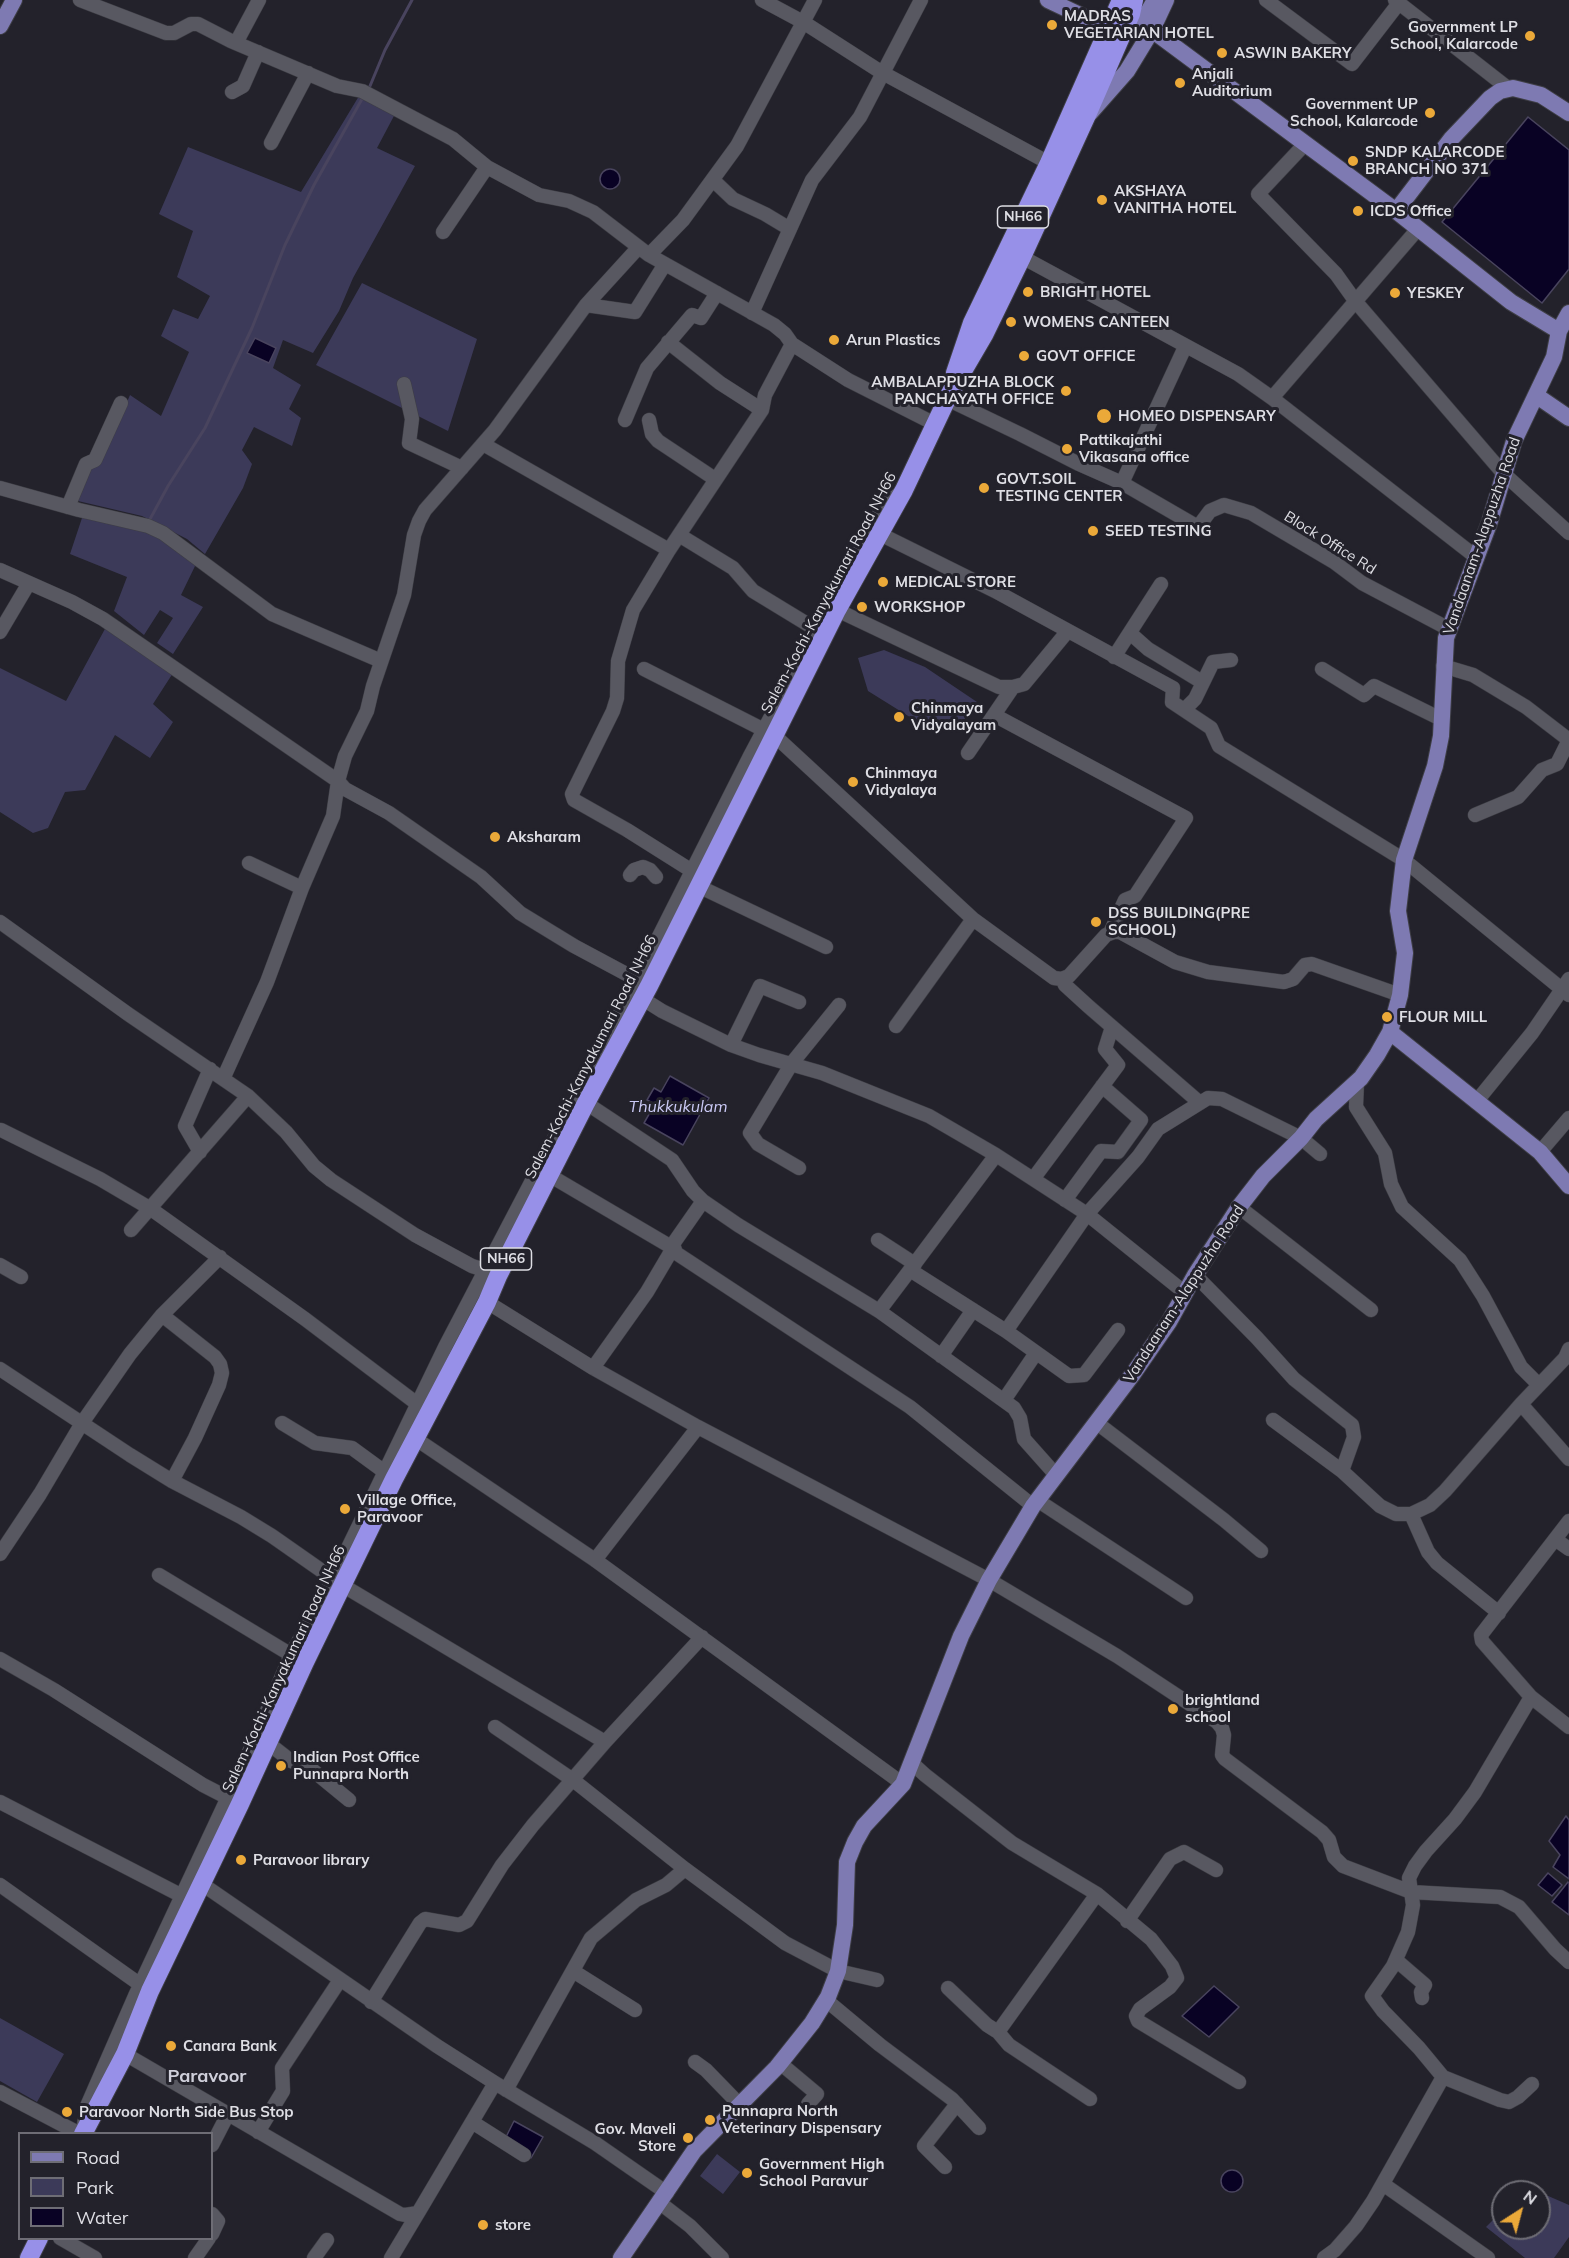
<!DOCTYPE html>
<style>
body{margin:0}
#map{position:relative;width:1569px;height:2258px;overflow:hidden;background:#23222b;font-family:Mulish,sans-serif}
canvas{display:block}
.legend{position:absolute;left:18px;top:2132px;width:195px;height:108px;box-sizing:border-box;background:#23222b;border:2px solid #6e6d75;margin:0;padding:8px 10px;list-style:none;font-size:18px;color:#dedee4}
.legend li{display:flex;align-items:center;gap:12px;height:30px}
.legend b{width:30px;border:2px solid #6e6d75}
.north{position:absolute;left:1491px;top:2180px;width:60px;height:60px;box-sizing:border-box;background:#23222b;border:2px solid #6e6d75;border-radius:50%;rotate:36deg;font-size:16px;font-weight:700;line-height:24px;text-align:center;color:#dedee4}
.north::after{content:'';display:block;margin:auto;width:21px;height:27px;background:#eba939;clip-path:polygon(50% 0,100% 100%,50% 72%,0 100%)}
</style>
<div id="map">
<canvas width="1569" height="2258"></canvas>
<ul class="legend">
<li><b style="height:8px;background:#7e7ab2"></b>Road</li>
<li><b style="height:16px;background:#3c3a59"></b>Park</li>
<li><b style="height:16px;background:#090224"></b>Water</li>
</ul>
<div class="north">N</div>
</div>
<script>
const context = document.querySelector('canvas').getContext('2d');
context.lineJoin = 'round';
function fillPath(path, color) { context.fillStyle = color; context.fill(path, 'evenodd'); }
const poly = rows => new Path2D(rows.map(r => 'M' + r).join(''));
function strokePath(path, color, width, dash) { context.strokeStyle = color; context.lineWidth = width; context.lineCap = dash ? 'butt' : 'round'; context.setLineDash(dash || []); context.stroke(path); }
function drawText(font, color, halo, rows, align = 'center') {
  context.font = font + ' Mulish,sans-serif'; context.lineWidth = 6; context.setLineDash([]); context.textBaseline = 'middle'; context.strokeStyle = halo; context.fillStyle = color; for (const [text, x, y, turn = 0] of rows) {
    context.save(); context.translate(x, y); context.rotate((+turn || 0) * Math.PI / 180); context.textAlign = isNaN(turn) ? turn : align; if (halo) context.strokeText(text, 0, 0); context.fillText(text, 0, 0); context.restore();
  }
}
fillPath(poly([
 [359,96,395,114,377,148,415,166,353,278,339,311,313,353,283,340,273,368,301,385,289,409,301,418,292,446,254,427,242,450,252,464,243,488,205,554,187,539,142,516,78,501,89,470,100,465,130,395,161,416,189,352,161,336,173,309,198,319,210,296,177,277,193,231,159,214,188,147,301,192],
 [362,283,477,339,448,431,316,365],
 [83,515,143,528,177,547,196,564,181,595,203,607,173,654,157,643,173,618,160,610,144,635,114,611,127,577,70,554],
 [106,627,173,673,153,704,173,722,150,758,115,735,85,790,65,792,48,828,33,833,0,812,0,668,66,701],
 [884,650,925,667,977,702,960,726,913,719,868,691,858,658],
 [0,2018,64,2054,37,2102,0,2081],
 [717,2154,740,2172,723,2194,700,2176],
 [1539,2192,1569,2205,1569,2237,1554,2258,1525,2258,1486,2227,1503,2210,1503,2228,1539,2228]
]), '#3c3a59');
const water = poly([
 [1528,117,1569,150,1569,269,1542,303,1442,222,1528,117],
 '600 179a10 10 0 1 1 20 0a10 10 0 1 1-20 0Z',
 [255,338,276,348,269,363,247,353,255,338],
 [670,1076,709,1098,683,1145,644,1123,655,1104,647,1100,654,1088,661,1092,670,1076],
 [1566,1816,1569,1820,1569,1879,1553,1867,1560,1855,1549,1841,1566,1816],
 [1548,1873,1562,1885,1552,1896,1538,1885,1548,1873],
 [1568,1882,1569,1883,1569,1915,1552,1902,1568,1882],
 [1214,1986,1239,2007,1209,2037,1182,2016,1214,1986],
 [514,2121,543,2137,531,2158,503,2143,514,2121],
 '1221 2181a11 11 0 1 1 22 0a11 11 0 1 1-22 0Z'
]);
fillPath(water, '#090224');
strokePath(water, '#49445e', 1.5);
strokePath(poly([
 [370,86,385,50,412,0],
 [149,521,168,486,205,428,252,328,285,245,314,185,362,99]
]), '#49445e', 3);
const minor = poly([
 [80,0,166,33,174,33,191,24,198,24,231,41,337,86,362,91,453,139,487,167,539,195,569,201,593,212,649,255,774,325,785,334,792,344,848,380,935,424],
 [762,0,803,22,881,72,1049,163],
 [1266,0,1352,64,1399,3],
 [1395,0,1509,89],
 [236,43,259,0],
 [232,92,243,86,258,52],
 [271,143,308,73],
 [1305,144,1258,194,1336,274,1356,302,1503,473,1569,533],
 [713,180,733,199,765,214,790,229],
 [443,232,487,167],
 [649,255,683,220,737,146,815,0],
 [1022,257,1238,374,1272,398,1476,557],
 [586,305,635,312,665,264],
 [752,313,812,180,860,117,921,0],
 [668,342,720,383,762,410],
 [404,384,412,419,409,443,462,468],
 [1272,398,1417,230],
 [947,399,1020,434,1079,464,1122,483,1198,527,1210,511,1224,505,1251,513,1334,562,1362,583,1449,629],
 [625,420,647,368,692,315,701,318,717,293],
 [649,420,652,434,658,441,715,479],
 [483,444,669,550],
 [1122,483,1185,347],
 [0,488,79,510,148,526,163,533,272,614,381,661],
 [68,507,86,464,95,460,121,403],
 [880,534,997,592,1173,688,1172,702,1211,728,1219,746,1404,860,1569,995],
 [679,535,733,568,753,591,817,630],
 [0,570,72,602,103,619,338,781,345,789,389,813,481,877,520,913,574,946,645,984],
 [842,584,884,504,902,492],
 [837,610,999,687,1013,687,1024,684,1067,632],
 [0,632,29,583],
 [1130,633,1148,649,1202,682],
 [1114,657,1161,584],
 [1443,666,1473,675,1526,707,1569,740,1557,764,1542,770,1518,797,1475,815],
 [644,669,764,730],
 [1322,669,1364,695,1374,686,1441,719],
 [1184,710,1195,699,1213,662,1231,660],
 [994,715,1186,818,1135,896,1125,900,1110,933],
 [775,736,973,919,1054,978,1062,979,1069,976,1106,935,1114,932,1120,932,1175,962,1208,972,1284,982,1293,979,1305,965,1312,964,1400,995],
 [968,753,1013,687],
 [249,863,302,888],
 [630,875,634,870,643,867,650,870,656,877],
 [700,876,627,830,574,800,572,794,613,711,617,698,618,661,633,610,669,550,762,410,765,395,792,344],
 [698,886,826,947],
 [0,922,128,1014,248,1096,286,1132,314,1166,331,1180,415,1235,472,1266,491,1272],
 [1062,979,1065,985,1088,1006,1200,1103],
 [643,999,662,1011,731,1045,759,1055,822,1073,929,1116,996,1155,1087,1214,1184,1292],
 [896,1026,973,919],
 [731,1045,760,986,799,1002],
 [223,1079,267,982,302,888,333,816,338,781,345,756,367,711,373,686,404,595,414,535,419,521,425,510,495,430,586,305,638,248],
 [1357,1082,1356,1107,1385,1153,1391,1184,1402,1207,1460,1260,1483,1296,1521,1367,1539,1385],
 [1476,1102,1532,1033,1569,979],
 [586,1103,672,1160,693,1191,703,1201,738,1225,879,1311,1014,1408,1020,1418,1024,1439,1056,1475],
 [1,1130,100,1179,151,1209,305,1319,424,1409],
 [200,1152,185,1126,210,1069],
 [1540,1152,1569,1118],
 [799,1168,758,1144,750,1133,792,1063,839,1005],
 [549,1175,673,1248,647,1292,593,1368],
 [1033,1179,1118,1065,1105,1049,1112,1027],
 [1065,1200,1101,1151,1118,1152,1141,1120,1102,1086],
 [703,1201,673,1244,676,1253,910,1407,1033,1506],
 [1239,1207,1371,1310],
 [131,1230,248,1096],
 [878,1240,915,1264],
 [0,1265,21,1277],
 [910,1270,996,1155],
 [1195,1275,1257,1338,1294,1379,1352,1425,1354,1437,1342,1471],
 [487,1302,593,1368,698,1427,989,1580,1117,1656,1217,1722,1222,1728,1224,1735,1222,1755,1225,1759,1322,1832,1329,1840,1334,1857,1343,1866,1411,1892,1500,1897,1519,1907,1555,1949,1569,1962],
 [879,1311,910,1270,1006,1331,1087,1214,1138,1157,1158,1129,1208,1098,1222,1099,1301,1138,1320,1154],
 [162,1315,215,1357,220,1364,222,1373,219,1385,195,1438,172,1481],
 [1006,1331,1069,1376,1084,1375,1118,1330],
 [941,1356,973,1310],
 [0,1369,130,1455,172,1481,241,1517,272,1536,342,1585,605,1742],
 [1004,1400,1036,1353],
 [1521,1404,1569,1459],
 [1273,1420,1342,1471,1380,1506,1396,1514,1411,1514,1430,1505,1445,1491,1521,1404,1565,1358,1569,1349],
 [282,1423,315,1443,352,1448,393,1478],
 [1097,1423,1224,1520,1261,1551],
 [416,1439,595,1560,903,1784],
 [1037,1500,1186,1598],
 [1411,1514,1428,1552,1437,1563,1499,1613],
 [1555,1539,1569,1549],
 [0,1554,40,1494,82,1423,130,1354,162,1315,220,1257],
 [595,1560,698,1427],
 [159,1575,298,1659],
 [0,1659,54,1690,203,1785,234,1801],
 [1531,1697,1569,1727],
 [495,1727,573,1780,685,1869,785,1943,838,1971,877,1980],
 [268,1743,291,1761,310,1768,349,1800],
 [913,1764,925,1775,1012,1843,1097,1894,1151,1939,1172,1966,1177,1978,1170,1987,1140,2009,1136,2016,1138,2021,1239,2082],
 [0,1802,190,1900],
 [202,1884,437,2046,495,2083,595,2143,667,2193],
 [0,1885,145,1988],
 [1127,1921,1170,1859,1184,1852,1216,1870],
 [1396,1960,1425,1985,1421,1992,1422,1998],
 [573,1971,635,2010],
 [948,1988,987,2025,998,2032,1009,2045,1090,2099],
 [826,2000,880,2045,952,2099,979,2128],
 [371,2002,420,1923,425,1919,459,1925,467,1921,502,1865,533,1825,605,1742,702,1637],
 [998,2032,1097,1894],
 [125,2054,400,2214,405,2215,418,2213,495,2083],
 [695,2062,706,2070,740,2105],
 [780,2063,817,2094,808,2104],
 [1532,2084,1518,2097,1509,2102,1500,2100,1443,2077,1419,2048,1383,2011,1372,1996,1393,1966,1408,1932,1413,1905,1409,1878,1415,1866,1426,1851,1455,1819,1475,1792,1531,1697,1482,1641,1481,1635,1569,1521],
 [506,2090,591,1938,636,1900,666,1885,685,1869],
 [0,2092,80,2134],
 [472,2122,524,2155],
 [84,2125,87,2106,135,1996,251,1748,291,1655,333,1579,445,1347,637,980,750,756,817,630],
 [258,2132,283,2091,282,2068,340,1980],
 [212,2145,228,2114],
 [945,2167,924,2146,957,2104],
 [1383,2184,1488,2258],
 [660,2203,690,2226,722,2258],
 [212,2214,218,2221,212,2234],
 [60,2238,95,2258],
 [195,2258,209,2238],
 [314,2258,327,2240],
 [391,2258,418,2213],
 [1324,2258,1335,2250,1356,2226,1373,2201,1443,2077]
]);
const major = poly([
 [1048,0,1120,34],
 [1138,21,1145,17,1155,0],
 [0,26,14,0],
 [1152,30,1396,211,1511,302,1559,331],
 [1090,113,1127,71,1152,30,1166,0],
 [1396,211,1451,139,1490,98,1500,91,1513,88,1541,95,1569,113],
 [1537,396,1569,418],
 [1390,1032,1540,1152,1569,1186],
 [621,2258,694,2151,777,2067,812,2023,828,1997,838,1971,845,1925,847,1862,855,1842,864,1826,903,1784,961,1636,989,1580,1033,1506,1133,1374,1169,1322,1195,1275,1239,1207,1263,1176,1301,1138,1316,1119,1361,1078,1377,1055,1390,1032,1400,995,1405,953,1398,911,1404,860,1435,766,1441,736,1446,638,1489,524,1514,441,1554,357,1559,331,1569,313]
]);
const highway = poly([
 [955,373,972,323,1049,163,1121,0],
 [83,2134,125,2054,150,1991,240,1804,305,1662,394,1479,487,1302,498,1276,586,1103,649,986,837,610,904,490,949,395,984,335,1022,257,1087,115,1131,14,1134,0],
 [29,2258,39,2238]
]);
strokePath(minor, '#3e3e45', 15);
strokePath(major, '#3e3e45', 18);
strokePath(highway, '#3e3e45', 20);
strokePath(minor, '#585861', 14);
strokePath(major, '#7e7ab2', 16);
strokePath(highway, '#9790e8', 18);
for (const [x, y, r, color] of [
 [1052,25,6,"#eba939"],
 [1530,36,6,"#eba939"],
 [1222,53,6,"#eba939"],
 [1180,83,6,"#eba939"],
 [1430,113,6,"#eba939"],
 [1353,161,6,"#eba939"],
 [1102,200,6,"#eba939"],
 [1358,211,6,"#eba939"],
 [1028,292,6,"#eba939"],
 [1395,293,6,"#eba939"],
 [1011,322,6,"#eba939"],
 [834,340,6,"#eba939"],
 [1024,356,6,"#eba939"],
 [1066,391,6,"#eba939"],
 [1104,416,8,"#eba939"],
 [1067,449,6,"#eba939"],
 [984,488,6,"#eba939"],
 [1093,531,6,"#eba939"],
 [883,582,6,"#eba939"],
 [862,607,6,"#eba939"],
 [899,717,6,"#eba939"],
 [853,782,6,"#eba939"],
 [495,837,6,"#eba939"],
 [1096,922,6,"#eba939"],
 [1387,1017,6,"#eba939"],
 [345,1509,6,"#eba939"],
 [1173,1709,6,"#eba939"],
 [281,1766,6,"#eba939"],
 [241,1860,6,"#eba939"],
 [171,2046,6,"#eba939"],
 [67,2112,6,"#eba939"],
 [710,2120,6,"#eba939"],
 [688,2138,6,"#eba939"],
 [747,2173,6,"#eba939"],
 [483,2225,6,"#eba939"]
]) { const dot = new Path2D(); dot.arc(x, y, r, 0, 2 * Math.PI); context.fillStyle = color; context.fill(dot); strokePath(dot, '#23222b', 2); }
for (const [x, y, w] of [
 [1023,217,51],
 [506,1259,51]
]) { const box = new Path2D(); box.roundRect(x - w / 2, y - 11, w, 22, 4.5); context.fillStyle = '#23222b'; context.fill(box); strokePath(box, '#dedee4', 1.5); }
drawText('bold 14px', '#dedee4', null, [
 ["NH66",1023,217],
 ["NH66",506,1259]
]);
drawText('bold 15px', '#dedee4', '#23222b', [
 ["MADRAS",1064,16],
 ["VEGETARIAN HOTEL",1064,33],
 ["Government LP",1518,27,"right"],
 ["School, Kalarcode",1518,44,"right"],
 ["ASWIN BAKERY",1234,53],
 ["Anjali",1192,74],
 ["Auditorium",1192,91],
 ["Government UP",1418,104,"right"],
 ["School, Kalarcode",1418,121,"right"],
 ["SNDP KALARCODE",1365,152],
 ["BRANCH NO 371",1365,169],
 ["AKSHAYA",1114,191],
 ["VANITHA HOTEL",1114,208],
 ["ICDS Office",1370,211],
 ["BRIGHT HOTEL",1040,292],
 ["YESKEY",1407,293],
 ["WOMENS CANTEEN",1023,322],
 ["Arun Plastics",846,340],
 ["GOVT OFFICE",1036,356],
 ["AMBALAPPUZHA BLOCK",1054,382,"right"],
 ["PANCHAYATH OFFICE",1054,399,"right"],
 ["HOMEO DISPENSARY",1118,416],
 ["Pattikajathi",1079,440],
 ["Vikasana office",1079,457],
 ["GOVT.SOIL",996,479],
 ["TESTING CENTER",996,496],
 ["SEED TESTING",1105,531],
 ["MEDICAL STORE",895,582],
 ["WORKSHOP",874,607],
 ["Chinmaya",911,708],
 ["Vidyalayam",911,725],
 ["Chinmaya",865,773],
 ["Vidyalaya",865,790],
 ["Aksharam",507,837],
 ["DSS BUILDING(PRE",1108,913],
 ["SCHOOL)",1108,930],
 ["FLOUR MILL",1399,1017],
 ["Village Office,",357,1500],
 ["Paravoor",357,1517],
 ["brightland",1185,1700],
 ["school",1185,1717],
 ["Indian Post Office",293,1757],
 ["Punnapra North",293,1774],
 ["Paravoor library",253,1860],
 ["Canara Bank",183,2046],
 ["Punnapra North",722,2111],
 ["Veterinary Dispensary",722,2128],
 ["Paravoor North Side Bus Stop",79,2112],
 ["Gov. Maveli",676,2129,"right"],
 ["Store",676,2146,"right"],
 ["Government High",759,2164],
 ["School Paravur",759,2181],
 ["store",495,2225]
], 'left');
drawText('15px', '#dedee4', '#23222b', [
 ["Vandaanam-Alappuzha Road",1482,536,-71],
 ["Block Office Rd",1330,543,32],
 ["Salem-Kochi-Kanyakumari Road NH66",829,593,-62],
 ["Salem-Kochi-Kanyakumari Road NH66",591,1057,-63],
 ["Vandaanam-Alappuzha Road",1184,1294,-57],
 ["Salem-Kochi-Kanyakumari Road NH66",284,1669,-65]
]);
drawText('italic 16px', '#cbcaf6', '#23222b', [
 ["Thukkukulam",678,1107]
]);
drawText('bold 18px', '#cfcfda', '#23222b', [
 ["Paravoor",207,2077]
]);
</script>
